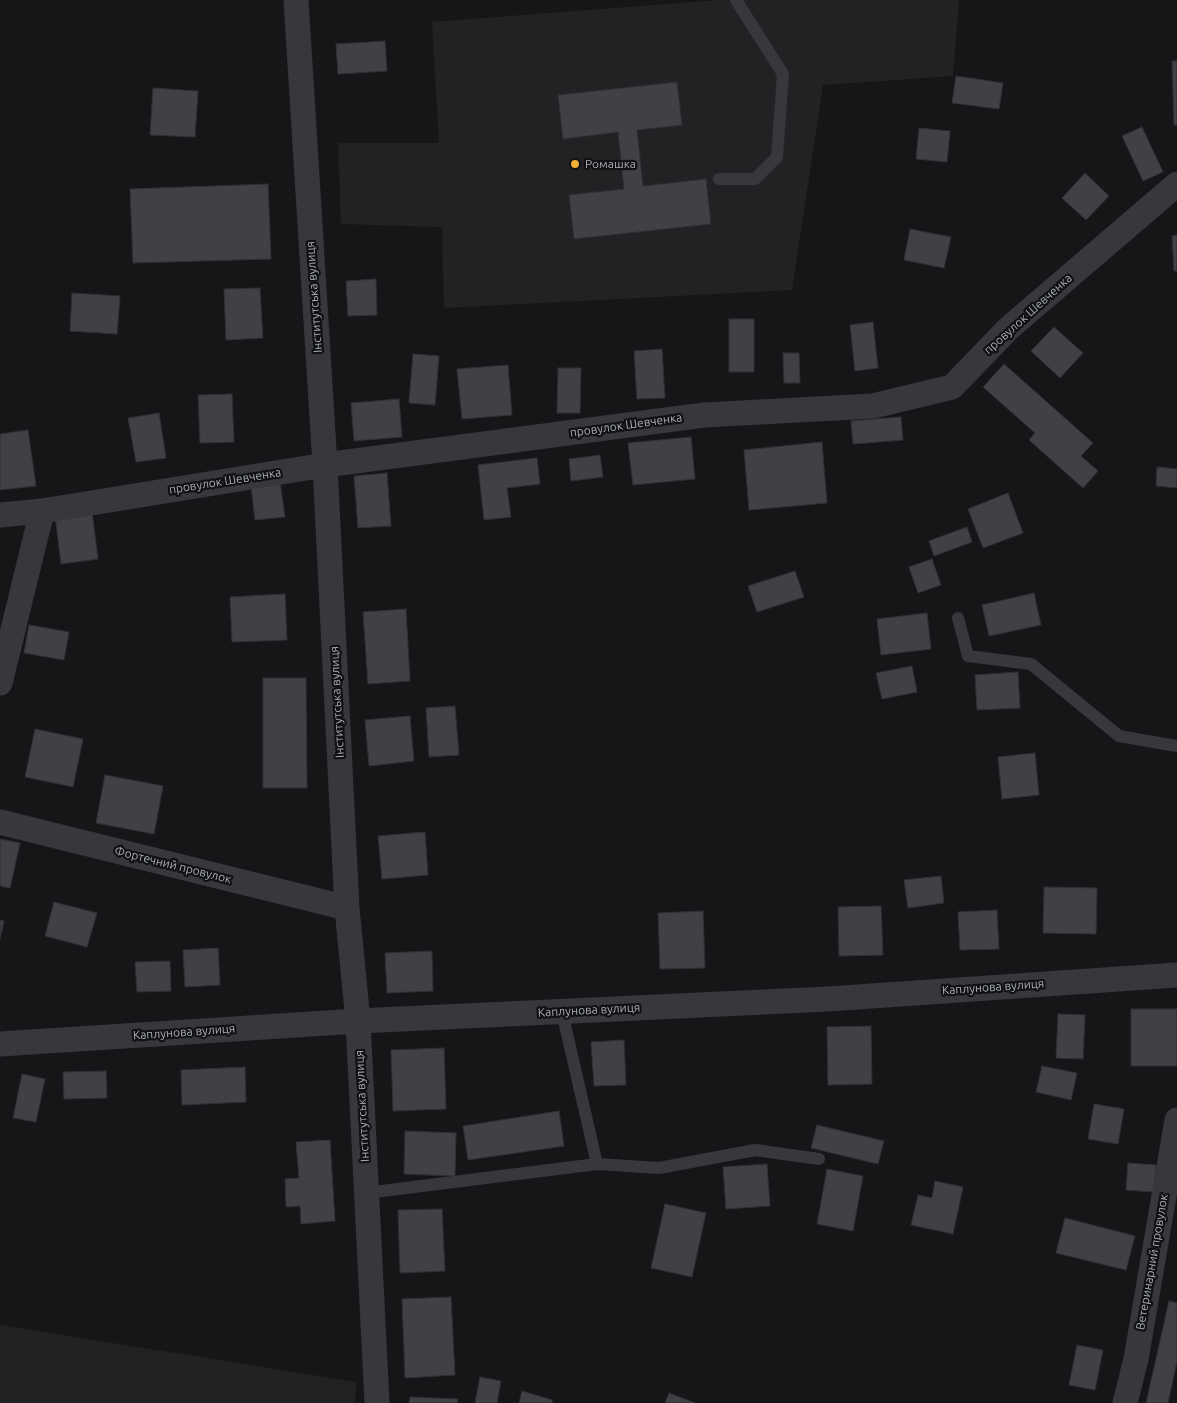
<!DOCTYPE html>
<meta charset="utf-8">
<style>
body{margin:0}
canvas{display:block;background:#161618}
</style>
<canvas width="1177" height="1403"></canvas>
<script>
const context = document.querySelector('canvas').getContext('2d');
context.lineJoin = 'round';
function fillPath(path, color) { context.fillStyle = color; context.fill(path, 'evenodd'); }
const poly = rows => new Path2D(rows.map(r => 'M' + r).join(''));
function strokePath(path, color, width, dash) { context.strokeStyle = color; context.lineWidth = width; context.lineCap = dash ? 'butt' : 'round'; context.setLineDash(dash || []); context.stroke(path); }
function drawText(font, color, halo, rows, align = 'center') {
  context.font = font + ' Ubuntu,sans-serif'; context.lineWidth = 4.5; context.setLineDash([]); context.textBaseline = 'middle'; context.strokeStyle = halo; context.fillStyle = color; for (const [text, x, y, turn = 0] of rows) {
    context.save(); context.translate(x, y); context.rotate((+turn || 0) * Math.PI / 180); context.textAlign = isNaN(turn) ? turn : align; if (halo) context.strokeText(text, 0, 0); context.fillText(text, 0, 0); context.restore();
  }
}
fillPath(poly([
 [719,0,959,0,953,76,823,85,792,290,444,308,442,227,341,224,338,143,439,143,432,22],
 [0,1325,356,1382,355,1403,0,1403]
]), '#222225');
const building = poly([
 [385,41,387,71,338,74,336,44,385,41],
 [1172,61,1177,61,1177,125,1174,125,1172,61],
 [956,76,1003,83,999,109,952,103,956,76],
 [677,82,682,125,637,130,643,186,706,179,711,224,574,239,569,195,624,189,618,132,563,139,558,95,677,82],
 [153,88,198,91,195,137,150,135,153,88],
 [1142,127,1163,172,1143,181,1122,136,1142,127],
 [919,128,950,131,947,162,916,159,919,128],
 [1085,173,1109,196,1086,220,1062,198,1085,173],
 [268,184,271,259,133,263,130,189,268,184],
 [910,229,951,237,944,268,904,260,910,229],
 [1177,235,1177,271,1174,271,1172,236,1177,235],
 [376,279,377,315,348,316,346,281,376,279],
 [260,288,263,338,226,340,224,289,260,288],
 [72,293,120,296,117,334,70,331,72,293],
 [729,319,754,319,754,372,729,372,729,319],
 [873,322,878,368,855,371,850,325,873,322],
 [1054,327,1083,353,1060,378,1031,351,1054,327],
 [662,349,665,398,637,399,634,351,662,349],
 [783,353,799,353,800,383,784,383,783,353],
 [413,354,439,356,435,405,409,403,413,354],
 [1004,364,1093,443,1081,456,1098,471,1083,488,1029,440,1035,433,983,387,1004,364],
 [508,365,512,415,462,419,457,369,508,365],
 [558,368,581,368,580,413,557,413,558,368],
 [232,394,234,442,200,443,198,395,232,394],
 [399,399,402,437,354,441,351,403,399,399],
 [159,413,166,458,136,462,128,418,159,413],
 [901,417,903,440,853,444,851,421,901,417],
 [28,430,36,486,0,490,0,434,28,430],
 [691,437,695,479,633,485,628,443,691,437],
 [822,442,827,503,749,510,744,450,822,442],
 [600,455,603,477,571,481,569,459,600,455],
 [537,458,540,484,507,488,511,517,484,520,478,465,537,458],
 [1157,467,1177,469,1177,488,1156,486,1157,467],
 [387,473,391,526,358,528,354,476,387,473],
 [280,482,285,517,255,520,251,486,280,482],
 [1008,493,1023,533,983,548,968,509,1008,493],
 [92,511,98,559,61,564,55,515,92,511],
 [967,527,972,542,934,556,929,541,967,527],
 [932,559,941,585,918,593,909,567,932,559],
 [795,571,804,597,757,612,748,586,795,571],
 [1034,593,1041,625,989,636,982,605,1034,593],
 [285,594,287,640,232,642,230,597,285,594],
 [406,609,410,681,368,684,363,612,406,609],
 [927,613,931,649,881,655,877,619,927,613],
 [29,625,69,632,64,660,24,653,29,625],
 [912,666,917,692,882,699,876,673,912,666],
 [1018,672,1020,708,977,710,975,675,1018,672],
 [263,678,306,678,307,788,263,788,263,678],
 [455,706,459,755,429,757,426,708,455,706],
 [410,716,414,761,369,766,365,720,410,716],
 [35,729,83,739,73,787,25,777,35,729],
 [1035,753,1039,795,1002,799,998,757,1035,753],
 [105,775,163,786,154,834,96,823,105,775],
 [425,832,428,875,382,879,378,836,425,832],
 [0,839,20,843,10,888,0,886,0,839],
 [941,876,944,903,908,908,904,880,941,876],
 [1044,887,1097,888,1096,934,1043,933,1044,887],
 [54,902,97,913,87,947,45,936,54,902],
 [881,906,883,955,839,956,838,907,881,906],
 [997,910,999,949,960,950,958,912,997,910],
 [703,911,705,968,660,969,658,913,703,911],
 [0,920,4,921,0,939,0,920],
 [218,948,220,985,185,987,183,950,218,948],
 [432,951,433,991,387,993,385,953,432,951],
 [170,961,171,991,137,992,135,962,170,961],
 [1131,1009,1177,1009,1177,1066,1131,1066,1131,1009],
 [1058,1014,1085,1015,1083,1059,1056,1058,1058,1014],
 [871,1026,872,1084,828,1085,827,1027,871,1026],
 [624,1040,626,1085,594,1086,591,1042,624,1040],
 [444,1048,446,1109,393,1111,391,1050,444,1048],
 [1042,1066,1077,1073,1071,1100,1036,1092,1042,1066],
 [245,1067,246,1102,182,1105,181,1070,245,1067],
 [106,1071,107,1098,64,1099,63,1072,106,1071],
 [22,1074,45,1079,36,1122,13,1118,22,1074],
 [1094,1104,1124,1109,1118,1144,1088,1139,1094,1104],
 [559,1111,564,1146,468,1160,463,1126,559,1111],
 [817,1125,884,1141,878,1164,811,1148,817,1125],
 [405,1131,456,1133,455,1176,404,1174,405,1131],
 [330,1140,335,1221,301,1224,300,1206,286,1207,285,1179,299,1178,296,1142,330,1140],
 [1128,1163,1156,1165,1154,1192,1126,1190,1128,1163],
 [767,1164,770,1206,726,1209,723,1167,767,1164],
 [827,1169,863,1176,853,1231,817,1224,827,1169],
 [935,1181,963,1187,953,1234,911,1225,918,1195,932,1198,935,1181],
 [665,1204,706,1213,692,1277,651,1268,665,1204],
 [442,1209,445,1271,400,1273,398,1210,442,1209],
 [1065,1218,1135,1236,1126,1270,1056,1253,1065,1218],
 [451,1297,455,1375,405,1378,402,1299,451,1297],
 [1169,1301,1177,1303,1177,1361,1168,1403,1146,1403,1169,1301],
 [1077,1345,1103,1350,1095,1390,1069,1385,1077,1345],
 [480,1377,501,1381,497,1403,475,1403,480,1377],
 [522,1391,552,1400,552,1403,519,1403,522,1391],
 [669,1393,695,1403,665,1403,669,1393],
 [410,1397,458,1399,457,1403,409,1403,410,1397]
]);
fillPath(building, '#404145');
strokePath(building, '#303034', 1);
strokePath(poly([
 [719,179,755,179,777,157,783,74,736,0],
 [958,618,968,656,1031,664,1119,736,1177,746],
 [597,1164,659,1168,755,1150,819,1159],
 [366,1193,597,1164,562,1012]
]), '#37383d', 12);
strokePath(poly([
 [296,0,325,465,347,908,358,1021,377,1403],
 [0,515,42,511,325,465,704,415,873,406,952,387,1009,328,1177,184],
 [0,683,42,511],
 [0,822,347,908],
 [0,1044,358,1021,828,999,1177,975],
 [1125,1403,1136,1359,1177,1120]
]), '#37383d', 25);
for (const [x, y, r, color] of [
 [575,164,5,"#f2b134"]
]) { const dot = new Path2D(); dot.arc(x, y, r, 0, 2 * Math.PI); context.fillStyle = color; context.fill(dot); strokePath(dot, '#111113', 2); }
drawText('12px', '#a8adb8', '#111113', [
 ["Ромашка",585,164]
], 'left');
drawText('12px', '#a8adb8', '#111113', [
 ["Інститутська вулиця",314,297,-94],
 ["провулок Шевченка",1028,314,-42],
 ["провулок Шевченка",626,425,-8],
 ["провулок Шевченка",225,481,-9],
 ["Інститутська вулиця",337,702,-93],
 ["Фортечний провулок",173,865,14],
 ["Каплунова вулиця",993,987,-4],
 ["Каплунова вулиця",589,1010,-3],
 ["Каплунова вулиця",184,1032,-4],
 ["Інститутська вулиця",362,1106,-93],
 ["Ветеринарний провулок",1152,1262,-80]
]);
</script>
